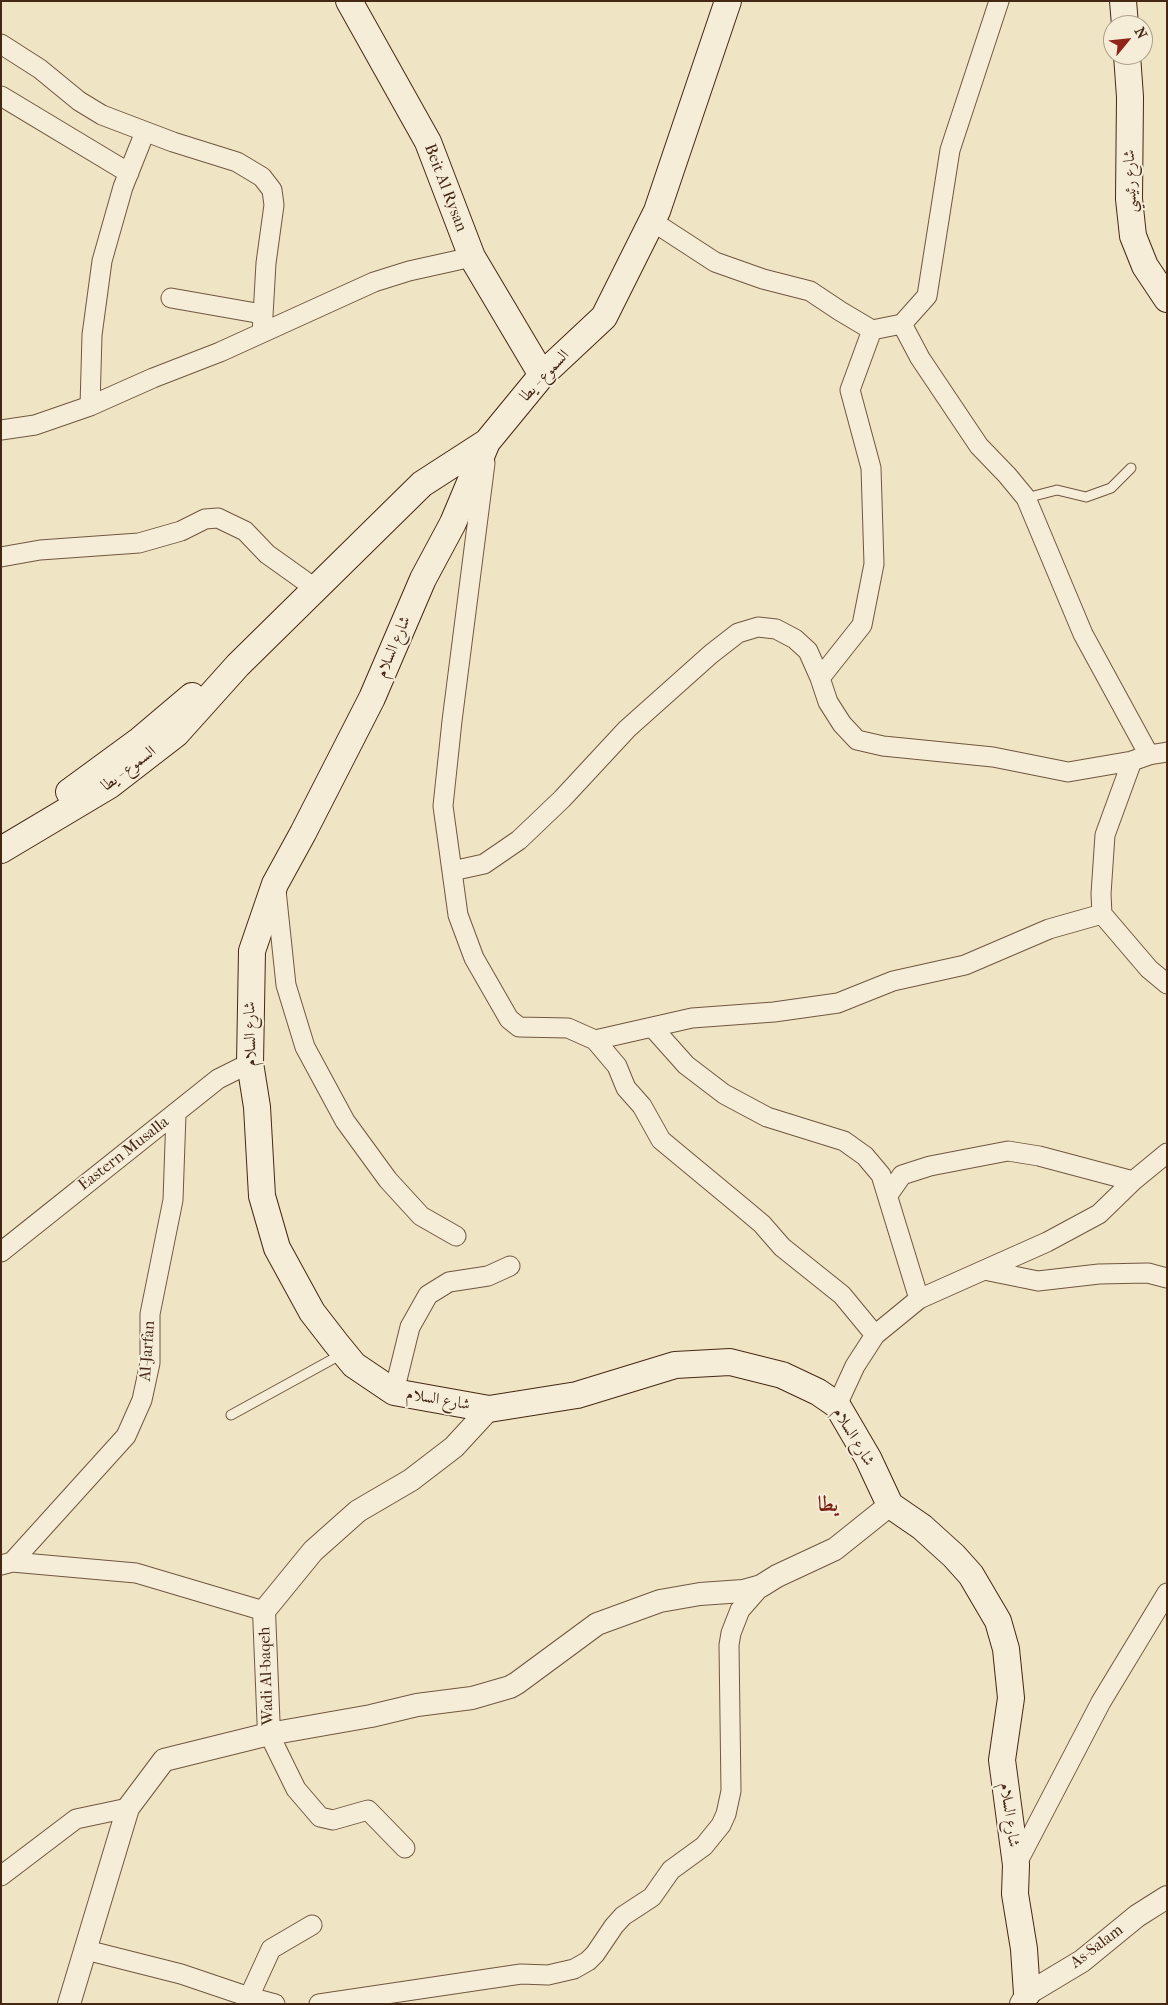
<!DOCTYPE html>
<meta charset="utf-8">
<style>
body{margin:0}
#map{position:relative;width:1168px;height:2005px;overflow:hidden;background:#efe4c3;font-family:"IM FELL French Canon",serif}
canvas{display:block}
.frame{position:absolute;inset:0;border:2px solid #452814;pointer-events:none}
.north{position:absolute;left:1103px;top:15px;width:50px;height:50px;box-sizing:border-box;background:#f5edd8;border:1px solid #af9e8a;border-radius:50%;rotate:62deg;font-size:14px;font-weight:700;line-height:20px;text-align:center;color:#452814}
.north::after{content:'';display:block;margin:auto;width:18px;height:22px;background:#8f2418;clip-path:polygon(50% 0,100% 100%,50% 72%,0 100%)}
</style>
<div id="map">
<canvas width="1168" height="2005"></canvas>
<div class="frame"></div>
<div class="north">N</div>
</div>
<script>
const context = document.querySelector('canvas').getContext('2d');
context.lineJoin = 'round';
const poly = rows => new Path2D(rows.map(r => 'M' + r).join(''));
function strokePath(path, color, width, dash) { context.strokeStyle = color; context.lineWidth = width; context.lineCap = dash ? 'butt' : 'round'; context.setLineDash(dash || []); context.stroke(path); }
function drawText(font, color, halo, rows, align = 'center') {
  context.font = font + ' "IM FELL French Canon",Amiri,serif'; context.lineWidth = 4; context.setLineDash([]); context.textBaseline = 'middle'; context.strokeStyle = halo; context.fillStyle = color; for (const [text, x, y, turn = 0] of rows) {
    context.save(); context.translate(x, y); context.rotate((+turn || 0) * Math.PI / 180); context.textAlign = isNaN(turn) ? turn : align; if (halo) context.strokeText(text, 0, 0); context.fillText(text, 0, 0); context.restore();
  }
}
const service = poly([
 [1026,498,1057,490,1086,497,1111,488,1131,468],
 [231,1415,342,1354]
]);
const minor = poly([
 [1,44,40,69,79,101,102,115,173,142,237,162,262,177,272,190,274,205,266,263,262,333],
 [1,96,129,173],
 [652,221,715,262,763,279,810,291,840,311,872,330,902,324,927,296,950,150,999,1],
 [171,298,262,314],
 [902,324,920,358,979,446,1007,475,1026,498,1083,634,1149,755],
 [872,330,850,390,871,468,874,564,862,625,820,678,828,702,842,724,857,740,883,746,993,757,1068,772,1132,761,1149,755,1167,752],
 [90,406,92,335,102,261,123,187,145,132],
 [1,430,35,425,90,406,153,378,220,352,374,282,409,271,472,257],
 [485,463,452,721,443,806,458,915,474,958,509,1019,519,1027,568,1028,595,1040,617,1066,626,1088,642,1106,661,1140,743,1208,762,1224,782,1247,842,1295,875,1335],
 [1,557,40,550,139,543,181,531,205,519,218,518,245,531,267,554,316,589],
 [452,871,484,864,519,840,562,799,627,729,711,654,738,633,758,627,776,629,795,639,808,651,820,678],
 [276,890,286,985,305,1047,345,1121,388,1180,421,1216,456,1236],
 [1102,914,1149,969,1167,984],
 [653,1028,686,1065,724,1094,767,1117,844,1141,865,1156,881,1175,919,1299],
 [595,1040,692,1018,774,1012,838,1003,893,981,965,965,1049,929,1102,914,1101,894,1105,835,1132,761],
 [888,1195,902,1175,930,1166,1008,1151,1039,1156,1133,1181],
 [1,1252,218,1079,250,1063],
 [984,1270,1038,1281,1099,1274,1148,1273,1167,1278],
 [394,1392,410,1327,428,1295,449,1282,488,1276,510,1266],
 [837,1405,855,1366,875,1335,919,1299,1047,1242,1099,1214,1133,1181,1167,1153],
 [12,1562,136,1573,264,1611],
 [1,1565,12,1562,126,1436,142,1400,150,1363,150,1314,173,1200,176,1114],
 [269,1734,296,1789,320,1817,333,1820,368,1810,405,1848],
 [1016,1865,1101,1702,1167,1593],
 [1,1876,76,1819,128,1808],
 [86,1950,181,1974,249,1997,275,2004],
 [249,1997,271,1949,312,1925],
 [319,2004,521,1974,548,1975,574,1969,588,1961,595,1954,614,1926,623,1916,652,1897,671,1870,704,1846,721,1825,726,1814,731,1791,729,1645,731,1633,740,1610,761,1586]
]);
const tertiary = poly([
 [269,1734,371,1716,417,1705,472,1698,510,1687,517,1683,597,1624,660,1601,700,1594,743,1591,761,1586,777,1576,835,1549,890,1505],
 [69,2004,128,1808,164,1760,269,1734,264,1611,313,1551,358,1511,411,1480,454,1447,489,1409],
 [1021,2004,1027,1994,1082,1961,1137,1916,1167,1897]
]);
const secondary = poly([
 [349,1,428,142,472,257,542,375],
 [1123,1,1125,25],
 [1127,55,1130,97,1129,199,1133,236,1145,266,1167,299],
 [487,442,453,523,423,579,372,698,303,833,275,884,252,951,250,1063,257,1107,262,1196,277,1248,312,1312,336,1343,354,1365,394,1392,489,1409,577,1395,675,1365,730,1362,782,1375,818,1392,837,1405,868,1458,890,1505,922,1527,954,1556,971,1575,998,1621,1006,1649,1011,1698,1002,1760,1016,1865,1015,1894,1024,1949,1027,1994],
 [69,792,140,740,192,696],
 [1,850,110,785,176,734,238,665,422,484,487,442,542,375,604,317,657,211,728,1]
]);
strokePath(service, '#705740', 11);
strokePath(minor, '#705740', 21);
strokePath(tertiary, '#705740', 24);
strokePath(secondary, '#452814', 28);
strokePath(service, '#f5edd8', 9);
strokePath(minor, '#f5edd8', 19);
strokePath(tertiary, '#f5edd8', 22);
strokePath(secondary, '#f5edd8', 26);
drawText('16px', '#452814', '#f5edd8', [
 ["شارع رئيسي",1131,181,-92],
 ["Beit Al Rysan",445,188,69],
 ["السموع - يطا",545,376,-47],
 ["شارع السلام",394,647,-67],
 ["السموع - يطا",129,769,-37],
 ["شارع السلام",251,1034,-91],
 ["Eastern Musalla",124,1154,-38],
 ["Al-Jarfan",148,1351,-86],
 ["شارع السلام",438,1400,10],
 ["شارع السلام",853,1437,59],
 ["Wadi Al-baqeh",267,1676,-92],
 ["شارع السلام",1009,1815,82],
 ["As-Salam",1097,1947,-37]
]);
drawText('bold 21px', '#7a1f14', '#f5edd8', [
 ["يطا",828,1506]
]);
</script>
